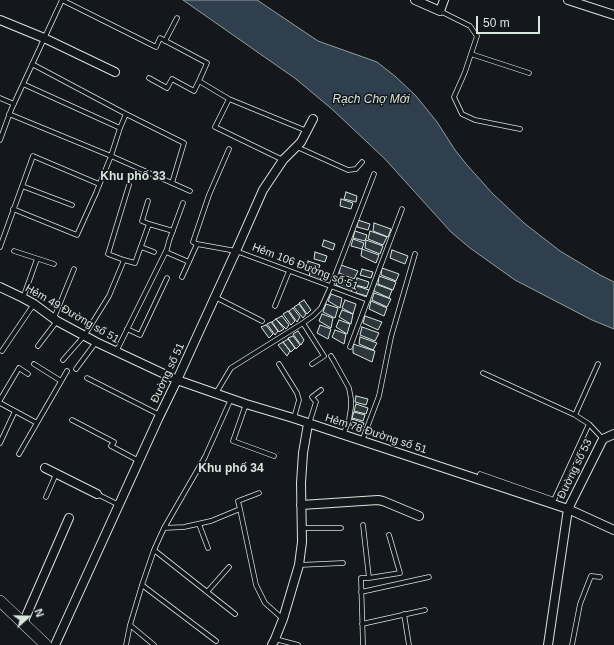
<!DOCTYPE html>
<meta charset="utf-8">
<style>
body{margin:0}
#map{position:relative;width:614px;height:645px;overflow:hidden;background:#14181c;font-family:Helvetica,sans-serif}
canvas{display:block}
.north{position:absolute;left:8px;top:597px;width:40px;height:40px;-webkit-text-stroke:3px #14181c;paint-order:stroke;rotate:70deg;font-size:11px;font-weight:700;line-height:16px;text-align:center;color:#d8e6dc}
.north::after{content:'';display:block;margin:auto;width:14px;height:18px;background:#d8e6dc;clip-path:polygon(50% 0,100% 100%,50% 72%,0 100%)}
.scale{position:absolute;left:476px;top:16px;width:64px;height:18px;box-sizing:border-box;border:2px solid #d8e6dc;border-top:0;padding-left:5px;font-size:12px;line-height:14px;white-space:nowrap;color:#d8e6dc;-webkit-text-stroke:3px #14181c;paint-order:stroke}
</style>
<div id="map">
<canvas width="614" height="645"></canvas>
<div class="north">N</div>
<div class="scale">50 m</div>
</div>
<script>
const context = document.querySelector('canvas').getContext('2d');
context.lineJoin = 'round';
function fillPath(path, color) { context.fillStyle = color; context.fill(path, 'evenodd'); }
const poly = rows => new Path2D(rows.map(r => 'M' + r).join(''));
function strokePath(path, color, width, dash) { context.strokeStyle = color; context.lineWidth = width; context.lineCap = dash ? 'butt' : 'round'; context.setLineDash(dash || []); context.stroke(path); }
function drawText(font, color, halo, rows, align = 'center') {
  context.font = font + ' Helvetica,sans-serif'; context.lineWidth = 3; context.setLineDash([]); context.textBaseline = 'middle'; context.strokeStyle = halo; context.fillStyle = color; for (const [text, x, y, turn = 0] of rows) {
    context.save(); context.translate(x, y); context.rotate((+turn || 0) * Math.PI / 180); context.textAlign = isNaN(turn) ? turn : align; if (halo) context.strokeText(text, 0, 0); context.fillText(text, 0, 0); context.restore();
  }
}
const water = poly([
 [183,0,257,0,318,41,377,62,396,77,416,96,437,122,455,150,467,165,492,193,524,223,560,251,600,275,614,282,614,329,592,320,515,280,470,248,451,232,385,159,333,110,296,79,183,0]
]);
fillPath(water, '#2f3f4d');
strokePath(water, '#939e99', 1);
const building = poly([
 [346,192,357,196,356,202,344,199,346,192],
 [341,199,353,203,351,209,340,206,341,199],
 [358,220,370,224,368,230,357,227,358,220],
 [374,223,391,229,388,237,373,231,374,223],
 [355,231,367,235,365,241,353,238,355,231],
 [370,231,387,237,383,245,368,239,370,231],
 [353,239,364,243,362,249,351,246,353,239],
 [324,240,335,244,333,250,322,246,324,240],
 [366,240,383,246,380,254,365,248,366,240],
 [362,249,379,255,376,263,361,256,362,249],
 [392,250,408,256,405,264,390,258,392,250],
 [315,252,327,256,325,262,314,259,315,252],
 [308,261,320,265,318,271,307,268,308,261],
 [341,265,358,271,354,279,339,273,341,265],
 [382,268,399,274,396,281,381,275,382,268],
 [362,269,373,272,371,278,360,275,362,269],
 [310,271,322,275,320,281,309,278,310,271],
 [379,276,396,282,393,290,378,284,379,276],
 [338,278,355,284,351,292,336,285,338,278],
 [357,278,369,282,367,288,356,285,357,278],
 [375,284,392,290,389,298,374,291,375,284],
 [357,286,369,290,367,296,356,293,357,286],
 [374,293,391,299,387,307,372,300,374,293],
 [331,294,342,298,340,308,328,301,331,294],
 [304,300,311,310,307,314,299,303,304,300],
 [345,300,356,304,353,314,342,308,345,300],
 [371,301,387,308,384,316,369,309,371,301],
 [299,304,306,314,303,318,294,307,299,304],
 [326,304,338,308,335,318,323,312,326,304],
 [293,308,300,317,297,322,289,311,293,308],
 [342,310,353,314,351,324,339,317,342,310],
 [288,311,295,321,291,325,283,314,288,311],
 [322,314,333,318,331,328,319,321,322,314],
 [282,316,289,325,286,329,276,319,282,316],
 [365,316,382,322,378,330,363,323,365,316],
 [276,319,284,329,279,332,272,322,276,319],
 [339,320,350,324,347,334,336,327,339,320],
 [271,322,278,331,275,335,267,324,271,322],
 [266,325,273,334,269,338,261,327,266,325],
 [320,325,331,329,328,339,317,333,320,325],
 [362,327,379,333,375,341,360,335,362,327],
 [335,330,346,334,344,344,332,337,335,330],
 [298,331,304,340,301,345,293,334,298,331],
 [293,336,300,345,296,349,288,338,293,336],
 [360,337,377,343,373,350,359,344,360,337],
 [288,339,295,348,291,352,283,342,288,339],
 [283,342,290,351,287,356,278,345,283,342],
 [353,344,375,351,372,362,353,353,353,344],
 [356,396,368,399,366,405,355,402,356,396],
 [356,404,368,408,366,414,354,411,356,404],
 [354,412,365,415,363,421,352,418,354,412],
 [352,419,364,423,362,429,351,426,352,419]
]);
fillPath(building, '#2c363c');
strokePath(building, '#d8e6dc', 1);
const lane = poly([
 [62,0,156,47,160,38,207,63,199,81,229,99,307,131],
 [440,11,470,26,477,36,465,72,454,97,462,114,475,120,520,129],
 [165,41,177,18],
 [471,54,529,73],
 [32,64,126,114,184,143,172,183],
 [149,78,167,88,172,79,194,91,199,81],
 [23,84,120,128],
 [0,98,14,104],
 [229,99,215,127,283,160],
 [9,114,111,156,190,191],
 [0,140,11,110,62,0],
 [297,147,348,170,356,169,362,162],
 [229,149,209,195,193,242,197,244,236,251,368,300],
 [22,186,72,205],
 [13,209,77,235,96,193,111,156,120,128,126,114],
 [149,224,173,231],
 [0,247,33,156,99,184],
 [141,247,154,252],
 [14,251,54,264],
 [166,252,189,262],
 [124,260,108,254,129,185],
 [182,277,197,244],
 [215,297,262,321],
 [23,298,37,259],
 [275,306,289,271],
 [54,318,74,269],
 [303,323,324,356,312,364],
 [127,329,140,335,167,278],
 [38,346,57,321],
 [350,347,402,209],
 [2,351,34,304],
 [116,352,167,249,169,241,183,203],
 [331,356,334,361,349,388,351,399,351,407,349,420,343,435],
 [63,360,84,336,109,296,124,260,135,263,149,224,142,221,148,201],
 [34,364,61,381],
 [279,364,297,393,299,400,294,418],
 [76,369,96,342],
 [483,373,575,415,589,424,603,439],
 [87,378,160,415],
 [216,393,231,368,303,323,313,316,321,308,331,286,374,174],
 [0,400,19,368,28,374],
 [0,403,37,423],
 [246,404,233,441,274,456],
 [575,415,598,364],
 [72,420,114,442,111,446,139,461],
 [309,424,316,402,312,397,321,390],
 [362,441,379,396,391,337,415,254],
 [0,443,15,411],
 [19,454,67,371],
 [480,474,554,500,589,424],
 [259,493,238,501,240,509,256,585,265,603,283,619],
 [97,494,119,505],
 [46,497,56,474],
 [199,524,208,548],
 [363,525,369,578],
 [164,528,205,457,231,399],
 [302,528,341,528],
 [154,550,235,614],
 [299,565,343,563],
 [142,585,216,641],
 [207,592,229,567],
 [361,592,429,577],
 [404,614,409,645],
 [362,624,425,610],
 [130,625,154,645],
 [275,639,298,645],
 [126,645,130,625,142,585,154,550,164,528,184,527,211,521,240,509],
 [363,645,361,578,369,578,400,573,389,535],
 [572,645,580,604,591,576,600,577]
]);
const street = poly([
 [415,0,440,11,444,0],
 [568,0,614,15],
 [0,20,44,38,115,72],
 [0,287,23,298,34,304,57,321,96,342,177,380,246,404,293,418,568,509,614,530],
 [45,468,97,494],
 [301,505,378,500,383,501,419,516],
 [23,623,69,518],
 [55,645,158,419,177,380,236,251,263,190,283,160,301,142,313,119],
 [272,645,275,639,283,619,299,565,302,542,301,483,303,453,308,424],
 [548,645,568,509,603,439,614,434]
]);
const secondary = poly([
 [0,601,46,645]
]);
strokePath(lane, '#d8e6dc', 5.5);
strokePath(street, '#d8e6dc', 10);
strokePath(secondary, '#d8e6dc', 12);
strokePath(lane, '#14181c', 4);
strokePath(street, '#14181c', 8);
strokePath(secondary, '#14181c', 11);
drawText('11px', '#d8e6dc', '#14181c', [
 ["Hẻm 106 Đường số 51",305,267,21],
 ["Hẻm 49 Đường số 51",72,314,30],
 ["Đường số 51",168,373,-65],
 ["Hẻm 78 Đường số 51",376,434,18],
 ["Đường số 53",575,469,-64]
]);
drawText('italic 12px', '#d8e6dc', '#14181c', [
 ["Rạch Chợ Mới",371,100]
]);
drawText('bold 12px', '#d8e6dc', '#14181c', [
 ["Khu phố 33",133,177],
 ["Khu phố 34",231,469]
]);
</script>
